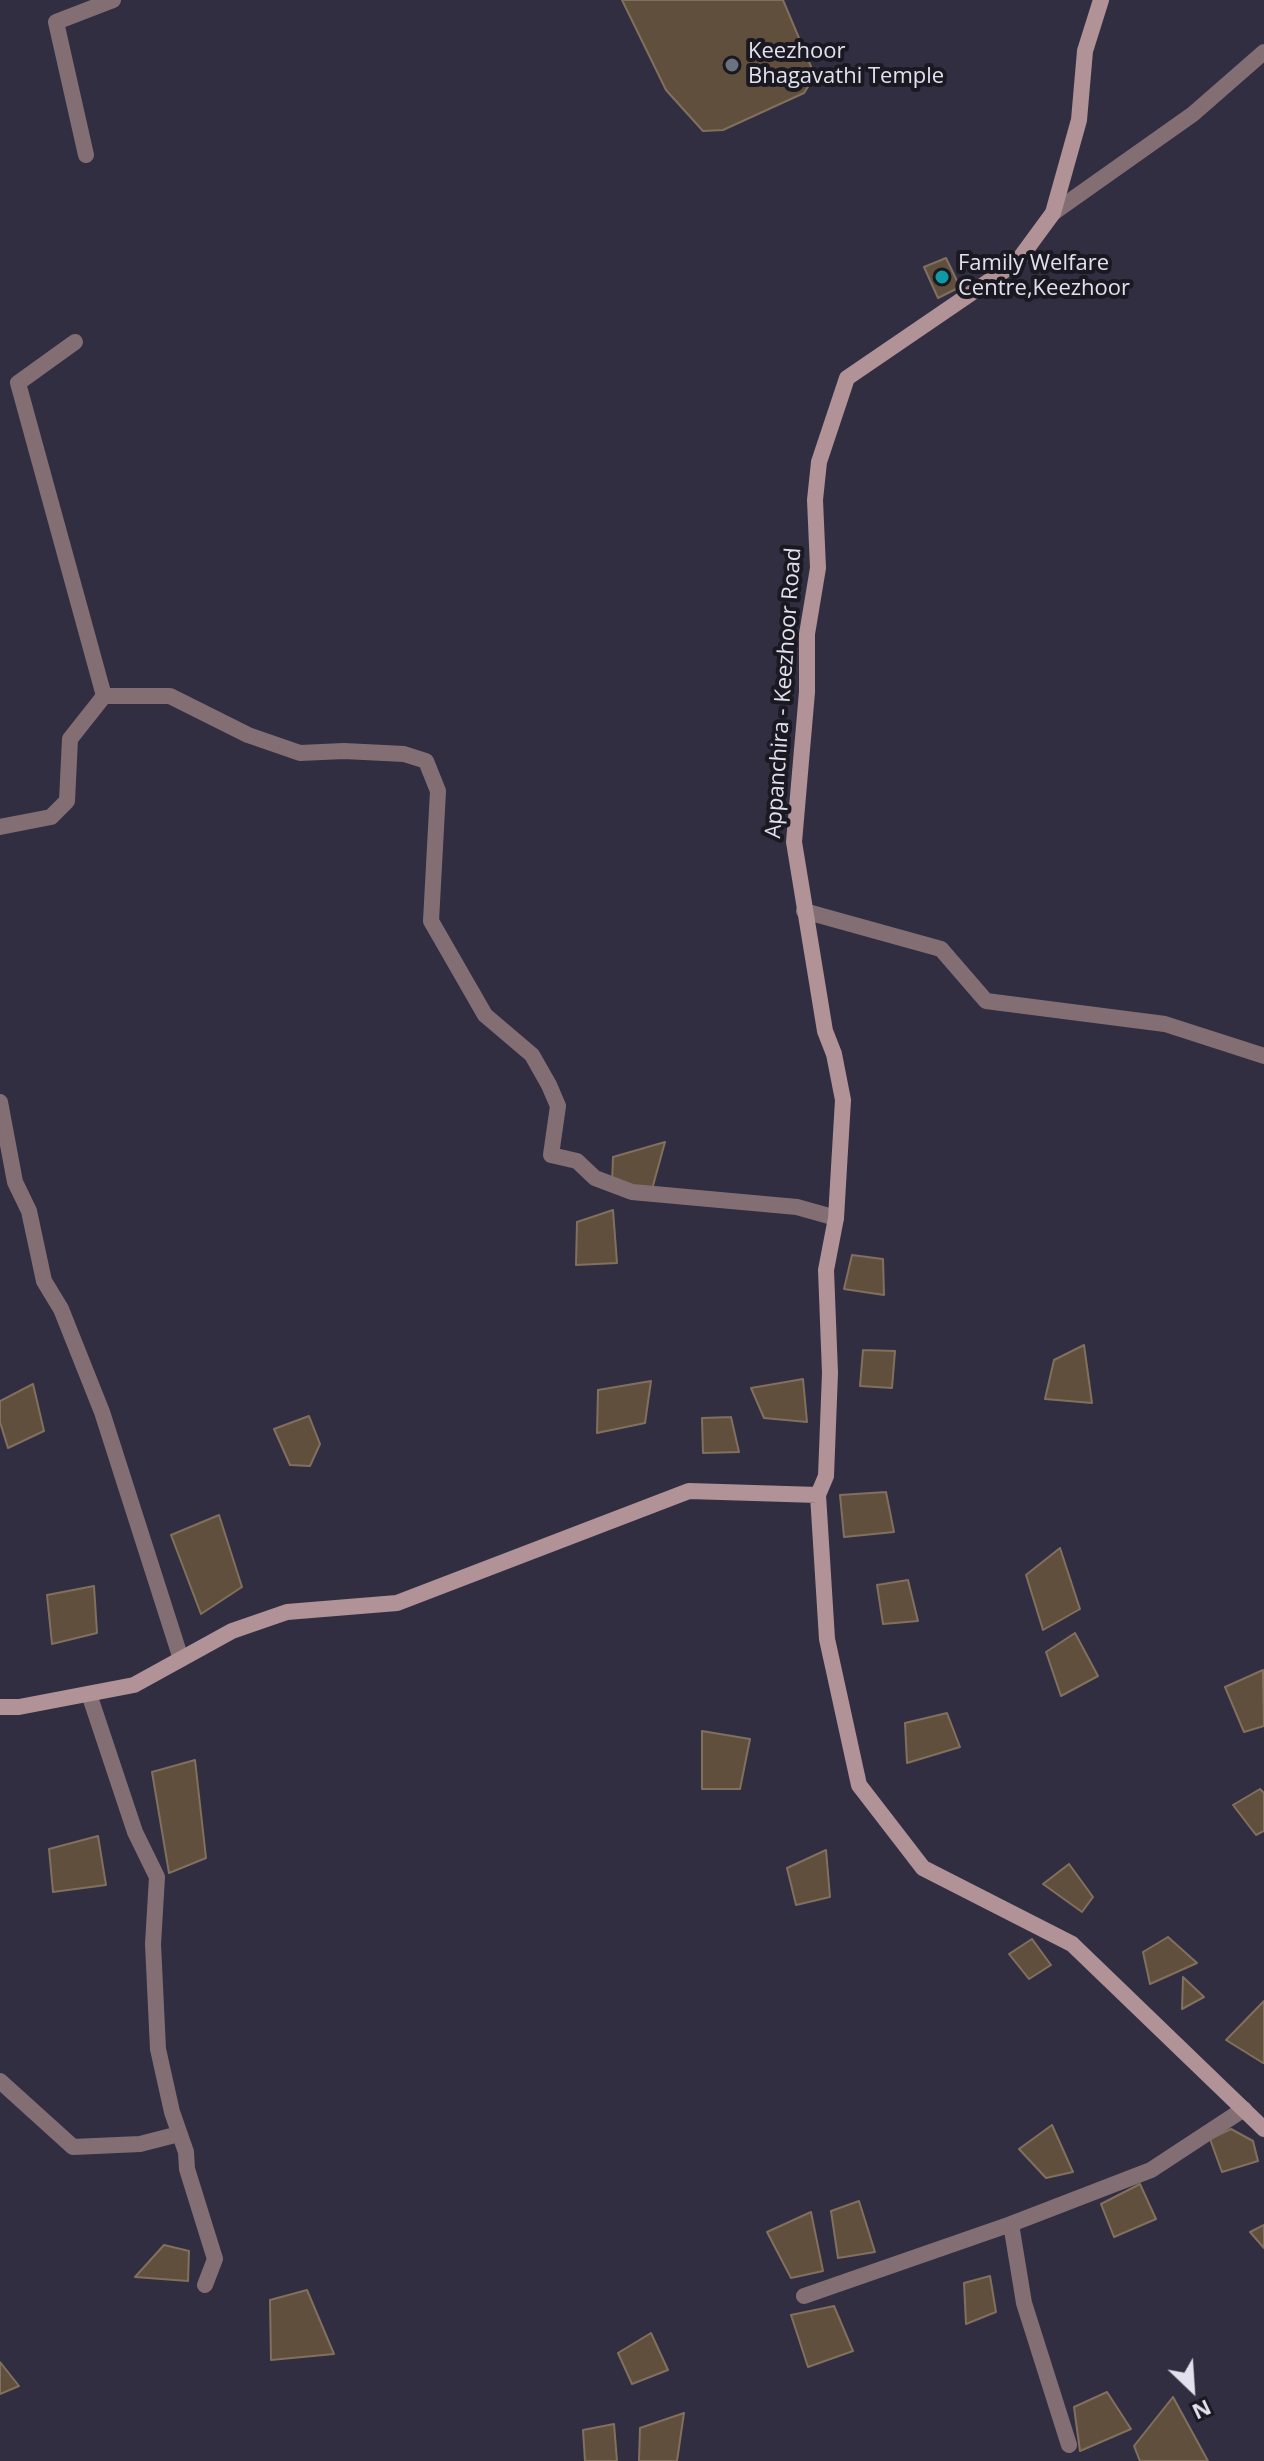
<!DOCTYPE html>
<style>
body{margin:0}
#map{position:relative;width:1264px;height:2461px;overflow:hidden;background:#322e42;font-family:"Open Sans",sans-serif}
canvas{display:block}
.north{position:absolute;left:1152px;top:2349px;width:80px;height:80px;-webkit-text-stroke:6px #1a1821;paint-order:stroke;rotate:155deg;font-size:22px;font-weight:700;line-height:32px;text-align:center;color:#e2e0ed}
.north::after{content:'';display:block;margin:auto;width:28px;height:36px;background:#e2e0ed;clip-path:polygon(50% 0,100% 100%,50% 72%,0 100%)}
</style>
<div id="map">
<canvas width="1264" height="2461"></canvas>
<div class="north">N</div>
</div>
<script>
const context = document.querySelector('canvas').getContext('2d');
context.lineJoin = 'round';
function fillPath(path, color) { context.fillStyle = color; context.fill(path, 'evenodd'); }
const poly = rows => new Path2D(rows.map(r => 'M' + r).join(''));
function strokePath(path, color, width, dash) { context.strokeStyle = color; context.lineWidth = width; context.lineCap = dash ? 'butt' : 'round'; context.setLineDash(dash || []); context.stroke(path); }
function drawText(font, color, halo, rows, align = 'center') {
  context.font = font + ' "Open Sans",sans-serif'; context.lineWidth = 8; context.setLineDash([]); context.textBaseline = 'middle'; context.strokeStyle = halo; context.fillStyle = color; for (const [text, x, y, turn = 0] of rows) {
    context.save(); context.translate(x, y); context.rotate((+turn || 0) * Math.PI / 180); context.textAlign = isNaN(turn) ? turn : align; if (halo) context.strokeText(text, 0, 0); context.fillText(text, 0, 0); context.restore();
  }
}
const building = poly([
 [622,0,783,0,815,76,804,93,723,130,703,131,666,90,622,0],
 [946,258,960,287,938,298,924,267,946,258],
 [665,1142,651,1193,612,1184,613,1157,665,1142],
 [613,1210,617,1263,576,1265,577,1222,613,1210],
 [852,1255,883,1259,884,1295,844,1289,852,1255],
 [1084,1345,1092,1403,1045,1399,1054,1360,1084,1345],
 [863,1350,895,1351,892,1388,860,1386,863,1350],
 [803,1379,807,1422,764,1418,751,1388,803,1379],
 [651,1381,645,1423,597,1433,598,1390,651,1381],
 [33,1384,44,1431,8,1448,0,1422,0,1401,33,1384],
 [309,1416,320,1444,310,1466,290,1465,274,1429,309,1416],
 [731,1417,739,1452,703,1453,702,1418,731,1417],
 [886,1492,894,1532,844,1537,840,1495,886,1492],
 [219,1515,242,1587,201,1614,171,1535,219,1515],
 [1060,1548,1080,1609,1043,1630,1026,1575,1060,1548],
 [908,1580,918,1621,883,1624,877,1585,908,1580],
 [94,1586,97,1633,52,1644,47,1595,94,1586],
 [1075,1633,1098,1676,1061,1696,1046,1652,1075,1633],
 [1263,1670,1264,1726,1244,1732,1225,1687,1263,1670],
 [947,1713,960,1747,907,1763,905,1723,947,1713],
 [702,1731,750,1739,740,1789,702,1789,702,1731],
 [195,1760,206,1858,169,1873,152,1772,195,1760],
 [1260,1789,1264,1793,1264,1831,1256,1835,1233,1805,1260,1789],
 [98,1836,106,1885,53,1892,49,1849,98,1836],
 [826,1850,830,1897,796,1905,787,1868,826,1850],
 [1069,1864,1093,1897,1082,1912,1043,1884,1069,1864],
 [1168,1937,1197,1963,1150,1984,1143,1952,1168,1937],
 [1032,1939,1051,1965,1029,1979,1009,1954,1032,1939],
 [1183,1977,1204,1997,1182,2009,1183,1977],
 [1264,2001,1264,2063,1263,2063,1226,2040,1264,2001],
 [1052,2125,1073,2172,1046,2178,1019,2149,1052,2125],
 [1231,2129,1253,2141,1258,2161,1222,2172,1210,2139,1231,2129],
 [1140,2184,1156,2219,1114,2237,1101,2204,1140,2184],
 [859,2201,875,2252,838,2258,831,2211,859,2201],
 [811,2212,823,2271,791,2278,767,2232,811,2212],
 [1264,2225,1264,2248,1250,2232,1264,2225],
 [164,2245,189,2251,188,2281,135,2277,164,2245],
 [990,2276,996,2312,966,2324,964,2283,990,2276],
 [307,2290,334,2354,271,2360,270,2300,307,2290],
 [834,2306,853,2351,808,2367,791,2315,834,2306],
 [651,2333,668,2370,632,2384,618,2353,651,2333],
 [0,2362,19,2386,0,2394,0,2362],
 [1107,2392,1131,2429,1080,2451,1074,2407,1107,2392],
 [1173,2397,1208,2461,1140,2461,1134,2446,1173,2397],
 [684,2413,677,2461,639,2461,640,2428,684,2413],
 [614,2424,617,2461,585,2461,583,2430,614,2424]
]);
fillPath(building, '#5f4f3c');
strokePath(building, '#81705d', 2);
strokePath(poly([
 [86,155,56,22,113,0],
 [1053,213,1193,114,1264,52],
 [75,342,18,383,104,696],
 [0,827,51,817,67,801,70,739,104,696,170,696,248,735,300,753,344,751,404,754,426,761,438,791,431,921,485,1015,532,1055,549,1085,558,1106,551,1155,577,1161,595,1178,632,1192,797,1207,836,1218],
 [804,911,941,949,986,1001,1165,1024,1264,1056],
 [0,1102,15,1182,29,1211,44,1281,61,1309,102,1412,181,1659],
 [89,1694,135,1832,157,1877,153,1944,158,2049,172,2112,186,2152,187,2169,215,2259,205,2285],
 [0,2081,73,2147,140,2144,179,2134],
 [1011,2224,1024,2303,1069,2445],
 [804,2296,1011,2224,1151,2170,1244,2109]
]), '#836f73', 16);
strokePath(poly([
 [1101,0,1085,51,1079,120,1053,213,1017,262,847,378,819,462,815,500,818,568,807,634,807,692,794,842,825,1031,834,1054,843,1100,836,1218,826,1270,830,1373,826,1476,818,1495,827,1639,859,1785,923,1868,1072,1944,1264,2129],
 [0,1707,19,1707,134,1685,232,1631,287,1612,397,1603,689,1491,818,1495]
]), '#b19297', 16);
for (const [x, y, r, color] of [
 [732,65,8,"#6b7280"],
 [942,277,8,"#0f9aa8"]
]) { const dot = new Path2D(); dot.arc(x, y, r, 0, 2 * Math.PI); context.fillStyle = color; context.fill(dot); strokePath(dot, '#1a1821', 3); }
drawText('22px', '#e2e0ed', '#1a1821', [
 ["Keezhoor",748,52],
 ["Bhagavathi Temple",748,77],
 ["Family Welfare",958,264],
 ["Centre,Keezhoor",958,289]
], 'left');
drawText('22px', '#e2e0ed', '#1a1821', [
 ["Appanchira - Keezhoor Road",784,693,-86]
]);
</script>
